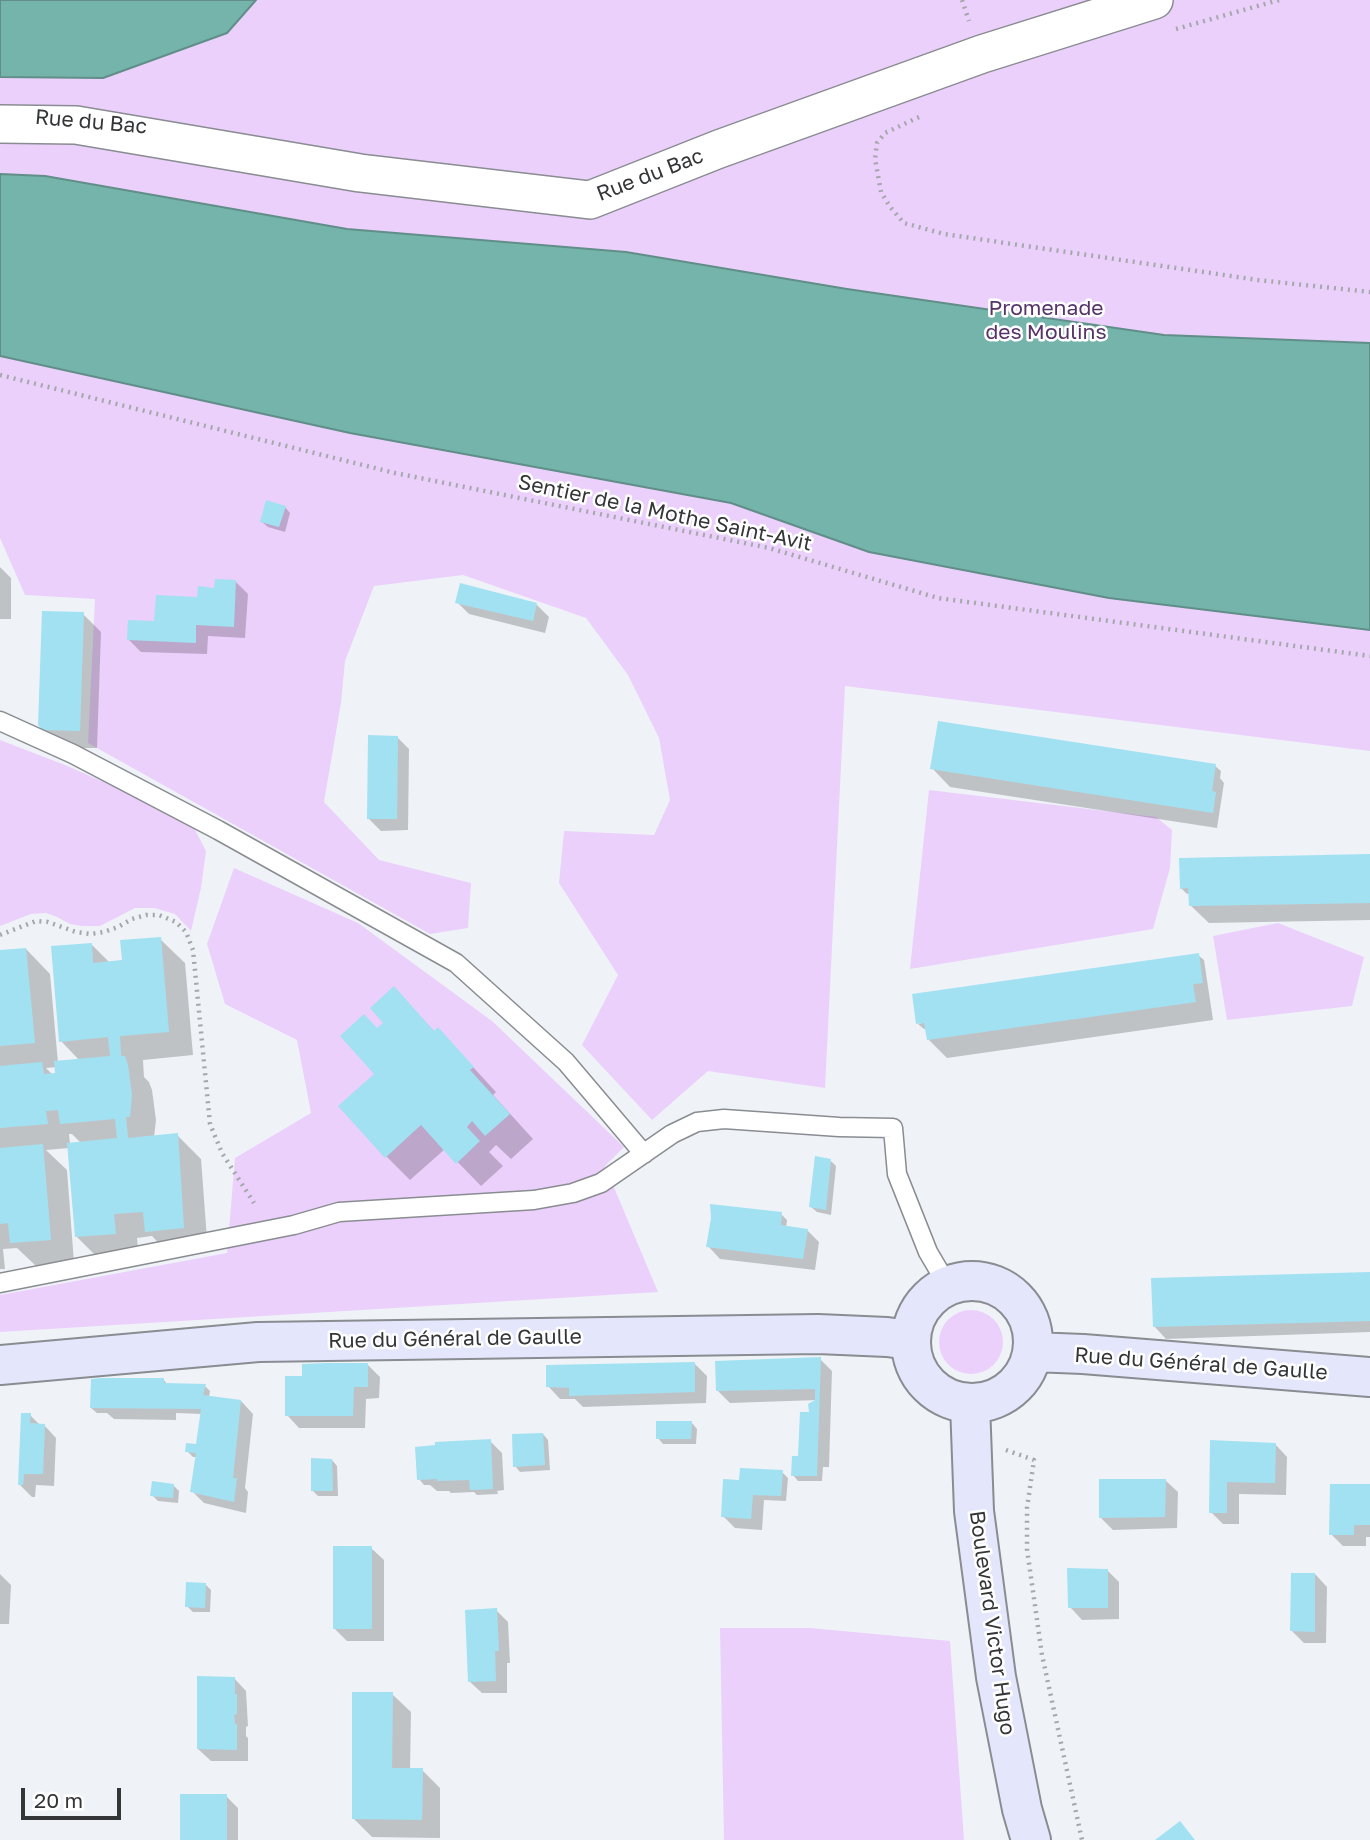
<!DOCTYPE html>
<meta charset="utf-8">
<style>
body{margin:0}
#map{position:relative;width:1370px;height:1840px;overflow:hidden;background:#eff3f7;font-family:"Golos Text",sans-serif}
canvas{display:block}
.scale{position:absolute;left:21px;top:1788px;width:100px;height:32px;box-sizing:border-box;border:4px solid #343537;border-top:0;padding-left:9px;font-size:21px;line-height:24px;white-space:nowrap;color:#343537;-webkit-text-stroke:5px #fff;paint-order:stroke}
</style>
<div id="map">
<canvas width="1370" height="1840"></canvas>
<div class="scale">20 m</div>
</div>
<script>
const context = document.querySelector('canvas').getContext('2d');
context.lineJoin = 'round';
function fillPath(path, color) { context.fillStyle = color; context.fill(path, 'evenodd'); }
const poly = rows => new Path2D(rows.map(r => 'M' + r).join(''));
function strokePath(path, color, width, dash) { context.strokeStyle = color; context.lineWidth = width; context.lineCap = dash ? 'butt' : 'round'; context.setLineDash(dash || []); context.stroke(path); }
function drawText(font, color, halo, rows, align = 'center') {
  context.font = font + ' "Golos Text",sans-serif'; context.lineWidth = 5; context.setLineDash([]); context.textBaseline = 'middle'; context.strokeStyle = halo; context.fillStyle = color; for (const [text, x, y, turn = 0] of rows) {
    context.save(); context.translate(x, y); context.rotate((+turn || 0) * Math.PI / 180); context.textAlign = isNaN(turn) ? turn : align; if (halo) context.strokeText(text, 0, 0); context.fillText(text, 0, 0); context.restore();
  }
}
fillPath(poly([
 [241,0,1370,0,1370,751,845,686,825,1088,708,1071,652,1120,582,1045,618,975,559,883,564,831,654,835,670,800,659,738,628,675,586,618,463,575,374,586,345,661,341,703,324,802,379,860,471,883,468,928,430,934,88,743,95,599,25,595,0,538,0,68],
 [0,740,65,765,113,786,193,826,206,851,201,888,191,931,175,914,154,908,135,908,100,926,82,926,70,924,57,917,46,913,31,914,0,926],
 [929,790,1156,817,1172,830,1170,868,1153,929,910,969],
 [234,868,358,923,492,1021,624,1147,605,1166,658,1292,0,1332,0,1295,227,1253,235,1158,311,1113,297,1040,225,1004,207,944],
 [1278,923,1364,957,1352,1006,1227,1020,1213,936],
 '939 1342a32 32 0 1 1 64 0a32 32 0 1 1-64 0Z',
 [720,1628,810,1628,950,1641,964,1840,724,1840]
]), '#ebd0fc');
const water = poly([
 [0,0,256,0,227,33,103,78,0,77,0,0],
 [0,174,45,176,347,229,626,252,847,289,1164,335,1370,343,1370,630,1109,598,869,552,731,503,350,433,0,356,0,174]
]);
fillPath(water, '#74b4aa');
strokePath(water, '#618e88', 2);
fillPath(poly([
 [285,507,290,513,285,532,268,527,262,522],
 [0,567,11,578,11,619,0,619],
 [236,582,248,594,245,638,208,636,207,654,141,652,129,640,216,589],
 [457,602,537,605,549,617,545,633,469,614],
 [83,614,101,632,97,748,62,748,44,729],
 [397,737,409,749,408,830,381,831,369,819],
 [1215,766,1221,771,1220,778,1224,783,1217,828,950,787,932,768],
 [1370,856,1370,920,1209,923,1190,905,1190,893,1187,894,1181,888],
 [160,939,185,963,193,1055,143,1060,144,1077,149,1082,152,1090,156,1120,154,1137,177,1135,201,1159,208,1252,170,1255,152,1236,137,1238,139,1258,101,1261,77,1237,69,1148,46,1150,67,1170,74,1263,36,1266,17,1248,3,1249,5,1269,0,1269,0,952,26,949,50,974,58,1063,80,1061,61,1041,91,944,110,963,124,961],
 [57,1067,57,1075,53,1075,46,1068],
 [69,1134,72,1134,81,1143,70,1144],
 [1198,955,1204,960,1213,1020,947,1058,929,1040,927,1029,924,1029,918,1024],
 [394,989,435,1032,461,1054,496,1092,493,1095,533,1139,511,1159,496,1145,489,1152,503,1166,481,1186,445,1149,410,1180,386,1156,376,1074,377,1030,385,1023],
 [831,1161,836,1166,831,1215,817,1212,811,1207],
 [781,1214,787,1220,786,1228,807,1230,819,1242,815,1270,720,1259,708,1246],
 [1370,1273,1370,1332,1166,1339,1154,1326],
 [820,1359,832,1371,829,1467,823,1467,822,1481,798,1481,793,1475,803,1458,810,1414,818,1400,730,1403,718,1391],
 [694,1363,707,1376,706,1403,583,1407,575,1399,560,1399,548,1386],
 [368,1365,380,1377,379,1398,366,1399,365,1428,299,1428,287,1415,303,1378],
 [163,1379,168,1385,205,1386,210,1391,209,1397,241,1401,253,1414,245,1488,248,1492,246,1513,204,1503,192,1491,196,1457,193,1457,187,1451,198,1449,202,1414,176,1413,176,1420,114,1419,107,1413,97,1413,91,1408],
 [30,1415,40,1425,44,1425,56,1438,54,1486,36,1485,35,1497,32,1497,20,1485],
 [692,1423,697,1429,696,1444,663,1444,658,1438],
 [543,1434,548,1440,550,1470,520,1472,515,1466],
 [490,1441,502,1453,504,1490,497,1491,498,1494,477,1495,474,1492,451,1493,449,1491,437,1491,430,1485,424,1485,419,1479],
 [1211,1442,1275,1444,1287,1457,1286,1495,1239,1494,1239,1524,1223,1524,1211,1512],
 [332,1460,337,1466,338,1496,318,1496,312,1490],
 [782,1472,788,1478,786,1501,764,1500,762,1530,735,1528,723,1516,741,1482],
 [1165,1480,1178,1492,1177,1528,1113,1530,1100,1517],
 [173,1485,179,1491,178,1503,158,1501,152,1495],
 [1370,1486,1370,1537,1366,1537,1366,1546,1343,1546,1331,1534],
 [371,1548,384,1560,384,1641,347,1641,335,1629],
 [1107,1570,1119,1582,1119,1619,1082,1620,1070,1607],
 [0,1574,11,1585,9,1624,0,1624],
 [1315,1574,1327,1587,1326,1643,1304,1643,1292,1631],
 [205,1584,211,1590,210,1612,193,1612,187,1606],
 [496,1610,508,1622,510,1663,507,1663,507,1693,482,1693,469,1681],
 [234,1678,246,1691,248,1726,246,1727,246,1736,248,1738,248,1761,211,1761,198,1749],
 [392,1694,411,1712,410,1770,422,1770,440,1788,440,1838,372,1837,353,1818],
 [226,1796,238,1808,238,1840,182,1840]
]), '#0003');
fillPath(poly([
 [266,500,286,506,279,527,260,522],
 [215,579,236,580,234,627,196,625,196,643,127,640,128,620,154,621,156,595,197,597,198,586,214,588],
 [460,583,537,603,533,621,455,603],
 [42,611,84,612,80,731,42,730,38,725],
 [938,721,1216,764,1212,791,1216,792,1213,813,930,769],
 [368,735,398,736,397,819,367,819],
 [1370,854,1370,903,1189,906,1188,888,1180,889,1179,858],
 [161,937,169,1032,120,1036,121,1056,125,1056,128,1065,132,1095,130,1117,126,1117,128,1138,178,1133,184,1228,145,1232,143,1212,114,1214,116,1234,75,1237,67,1143,117,1138,115,1119,60,1124,58,1110,46,1111,48,1124,0,1128,0,1066,42,1062,44,1074,55,1073,54,1061,110,1056,108,1037,59,1042,51,946,92,943,93,963,122,960,120,940],
 [26,948,35,1043,0,1046,0,950],
 [1199,953,1203,983,1193,984,1196,1002,927,1040,924,1023,916,1024,912,994],
 [394,986,434,1031,438,1027,474,1067,470,1070,510,1114,485,1136,472,1121,467,1127,480,1141,456,1164,421,1125,385,1158,338,1106,374,1074,340,1036,364,1014,377,1028,383,1023,370,1008],
 [43,1144,51,1240,10,1243,8,1223,0,1224,0,1148],
 [815,1156,831,1159,826,1210,809,1207],
 [710,1204,782,1212,781,1225,808,1229,803,1259,706,1247,711,1218],
 [1370,1272,1370,1321,1153,1327,1151,1278],
 [821,1357,817,1476,791,1476,792,1456,798,1456,800,1412,809,1412,808,1404,815,1400,815,1389,716,1391,715,1361],
 [695,1362,695,1392,569,1396,569,1388,546,1387,546,1365],
 [326,1363,368,1363,368,1387,354,1387,353,1416,285,1416,285,1376,302,1376,302,1364],
 [102,1378,164,1378,164,1383,206,1384,203,1395,241,1400,233,1478,237,1478,234,1502,190,1492,196,1453,185,1452,186,1443,196,1444,201,1409,90,1408,91,1379],
 [21,1413,31,1413,30,1423,45,1424,43,1474,24,1474,23,1485,18,1485],
 [656,1421,692,1421,691,1439,656,1439],
 [543,1433,545,1465,513,1467,512,1434],
 [491,1439,493,1489,470,1490,469,1480,437,1481,437,1479,417,1480,415,1447,435,1445,435,1442],
 [1210,1440,1276,1443,1275,1483,1227,1482,1227,1513,1209,1513],
 [311,1458,332,1459,333,1491,311,1491],
 [740,1468,783,1470,781,1496,753,1495,751,1519,721,1517,723,1479,739,1480],
 [1099,1479,1166,1479,1165,1517,1099,1518],
 [152,1481,174,1484,173,1498,150,1496],
 [1330,1484,1370,1484,1370,1525,1354,1525,1354,1535,1329,1535],
 [333,1546,372,1546,372,1629,333,1629],
 [1067,1568,1108,1569,1108,1608,1068,1608],
 [1291,1573,1315,1573,1315,1632,1290,1631],
 [186,1582,206,1583,205,1608,185,1607],
 [497,1608,499,1651,495,1651,496,1681,468,1682,465,1610],
 [197,1676,235,1677,235,1694,237,1694,237,1714,234,1715,235,1724,237,1724,237,1750,197,1749],
 [352,1692,393,1692,392,1768,423,1768,422,1820,352,1819],
 [180,1794,227,1794,227,1840,180,1840],
 [1180,1821,1195,1840,1155,1840]
]), '#a2e1f2');
const service = poly([
 [0,721,73,754,218,830,456,963,566,1062,644,1154],
 [0,1283,294,1225,339,1212,534,1200,573,1193,601,1183,672,1134,697,1122,724,1119,839,1127,893,1128,897,1174,928,1252,948,1286]
]);
const minor = poly([
 [0,124,76,125,360,173,590,200,719,149,982,54,1154,0]
]);
const secondary = poly([
 '911 1342a61 61 0 1 1 122 0a61 61 0 1 1-122 0Z',
 [1033,1352,1083,1354,1370,1377],
 [0,1365,258,1342,818,1334,887,1337,910,1340],
 [970,1404,974,1511,996,1677,1022,1809,1031,1840]
]);
strokePath(service, '#898c90', 21);
strokePath(minor, '#898c90', 40);
strokePath(secondary, '#898c90', 42);
strokePath(poly([
 [962,0,969,21],
 [1176,29,1279,0],
 [919,117,885,133,877,143,875,159,881,192,890,207,904,223,944,234,1258,280,1370,292],
 [0,375,395,473,769,548,938,598,1370,656],
 [0,935,36,921,48,922,76,932,91,934,104,932,118,927,132,919,146,915,159,915,176,922,186,932,193,950,210,1124,222,1153,254,1203],
 [1006,1450,1034,1460,1027,1508,1027,1549,1042,1655,1082,1840]
]), '#a5a8ab', 4.5, [2, 5]);
strokePath(service, '#fff', 18);
strokePath(minor, '#fff', 37);
strokePath(secondary, '#e4e6fc', 38);
drawText('21px', '#343537', '#fff', [
 ["Rue du Bac",91,122,5],
 ["Rue du Bac",650,175,-21],
 ["Sentier de la Mothe Saint-Avit",665,513,12],
 ["Rue du Général de Gaulle",455,1339,-1],
 ["Rue du Général de Gaulle",1201,1364,4],
 ["Boulevard Victor Hugo",992,1623,82]
]);
drawText('21px', '#563369', '#fff', [
 ["Promenade",1046,308],
 ["des Moulins",1046,332]
]);
</script>
